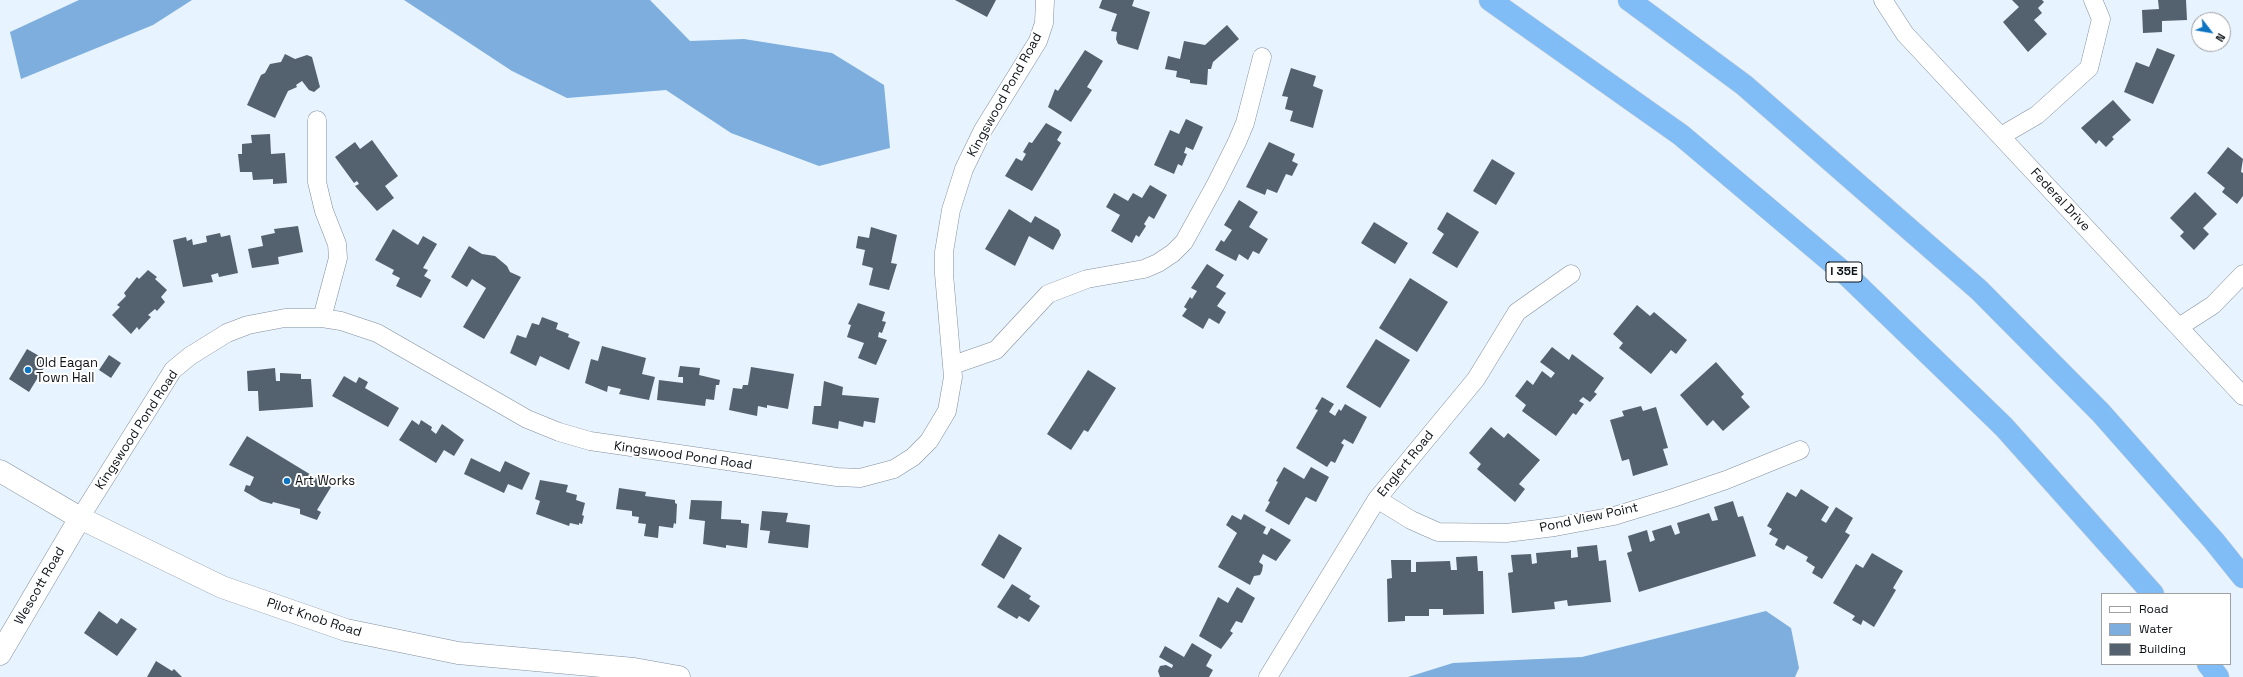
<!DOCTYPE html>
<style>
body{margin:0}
#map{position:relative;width:2243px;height:677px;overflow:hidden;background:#e7f3ff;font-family:"Space Grotesk",sans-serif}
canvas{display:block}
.legend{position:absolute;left:2101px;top:593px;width:130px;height:72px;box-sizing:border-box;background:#fff;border:1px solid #9ea0a2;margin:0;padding:5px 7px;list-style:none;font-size:12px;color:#0d1217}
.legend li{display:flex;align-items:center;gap:8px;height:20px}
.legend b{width:20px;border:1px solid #9ea0a2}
.north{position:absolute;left:2191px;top:12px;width:40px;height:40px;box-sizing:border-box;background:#fff;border:1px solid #9ea0a2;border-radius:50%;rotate:121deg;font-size:11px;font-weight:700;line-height:16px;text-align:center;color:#0d1217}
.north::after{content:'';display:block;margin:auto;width:14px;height:18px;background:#0c74c0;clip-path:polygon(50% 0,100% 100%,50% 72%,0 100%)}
</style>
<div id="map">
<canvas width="2243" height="677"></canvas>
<ul class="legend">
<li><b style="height:5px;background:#fff"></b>Road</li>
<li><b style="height:11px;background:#7daedd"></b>Water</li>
<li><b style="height:11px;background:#54616e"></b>Building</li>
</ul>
<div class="north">N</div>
</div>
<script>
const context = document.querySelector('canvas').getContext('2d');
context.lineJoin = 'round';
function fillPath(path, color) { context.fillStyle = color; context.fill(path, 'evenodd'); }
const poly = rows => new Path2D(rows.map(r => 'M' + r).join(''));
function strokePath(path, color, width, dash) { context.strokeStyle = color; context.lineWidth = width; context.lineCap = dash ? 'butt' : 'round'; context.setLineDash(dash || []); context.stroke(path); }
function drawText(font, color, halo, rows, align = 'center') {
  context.font = font + ' "Space Grotesk",sans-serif'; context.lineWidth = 4; context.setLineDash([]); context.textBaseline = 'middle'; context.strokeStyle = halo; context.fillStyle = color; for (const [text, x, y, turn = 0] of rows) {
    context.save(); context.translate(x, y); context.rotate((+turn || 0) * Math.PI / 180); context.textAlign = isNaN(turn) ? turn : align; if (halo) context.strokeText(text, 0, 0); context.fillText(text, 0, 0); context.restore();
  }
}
fillPath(poly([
 [79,0,192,0,153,25,21,79,10,32],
 [404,0,650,0,690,41,744,39,832,53,884,85,890,148,819,166,731,133,666,90,567,98,512,71],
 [1766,611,1791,628,1799,668,1795,677,1408,677,1453,663,1582,657]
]), '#7daedd');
fillPath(poly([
 [955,0,996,0,987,17],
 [1102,0,1134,0,1132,6,1150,12,1138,50,1118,44,1116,39,1117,32,1111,31,1117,14,1099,8],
 [2012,0,2042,0,2044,2,2038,8,2042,13,2034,20,2047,34,2028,52,2003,22,2019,7],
 [2158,0,2186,0,2187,20,2162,21,2162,32,2143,33,2142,10,2159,9],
 [1227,25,1239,39,1213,62,1211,69,1208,69,1207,85,1190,83,1190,80,1176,77,1177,71,1165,69,1168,56,1180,59,1184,41,1205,45],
 [2157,48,2175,55,2153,104,2124,92,2136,62,2149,67],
 [1085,50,1103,61,1087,87,1092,90,1071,122,1048,107,1055,89,1058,91],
 [285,54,295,59,307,55,312,57,320,87,314,92,309,90,302,81,296,85,297,87,288,91,275,118,247,105,261,75,265,73,270,64,281,62],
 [1291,68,1316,76,1313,86,1323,90,1313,128,1290,121,1293,111,1285,109,1288,97,1282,96],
 [2113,100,2131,120,2112,137,2114,139,2106,147,2099,140,2096,144,2081,128],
 [1186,119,1203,127,1193,150,1186,147,1184,153,1187,154,1182,166,1178,164,1174,174,1154,165,1170,130,1179,134],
 [1046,123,1062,132,1057,140,1061,143,1032,191,1005,176,1016,158,1022,161,1026,154,1023,152,1029,142,1032,143],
 [270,134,271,154,285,153,287,183,273,184,273,179,253,180,252,172,240,172,238,154,242,154,242,144,252,143,251,135],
 [372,140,398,176,385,186,394,198,377,211,355,186,359,184,357,181,354,183,335,157,355,142,360,149],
 [1269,142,1295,154,1292,161,1298,164,1292,176,1286,174,1277,193,1267,189,1265,195,1246,187],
 [2228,147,2243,159,2241,172,2243,173,2243,196,2237,204,2222,192,2225,188,2207,173],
 [1492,159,1515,173,1496,205,1473,191],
 [1150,185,1167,195,1154,219,1149,216,1144,224,1146,226,1139,237,1136,235,1132,243,1111,231,1120,215,1106,207,1114,193,1128,201,1133,193,1142,198],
 [2195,192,2217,214,2203,228,2209,234,2194,250,2180,236,2184,232,2170,218],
 [1239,200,1258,212,1249,227,1268,239,1259,254,1253,251,1248,260,1239,254,1236,261,1215,250,1221,240,1224,242,1232,230,1224,225],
 [1009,209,1031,223,1035,216,1059,230,1061,235,1053,250,1029,236,1015,266,985,249],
 [1447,212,1479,232,1457,268,1432,253,1444,234,1437,229],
 [1374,222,1408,243,1395,264,1361,243],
 [298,226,303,252,278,257,279,264,252,268,248,249,263,246,261,236,275,233,274,229],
 [871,227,897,235,891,263,897,264,889,290,869,285,873,268,862,265,865,250,856,248,858,236,869,238],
 [393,229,418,245,423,236,437,244,423,268,428,270,424,276,431,280,421,298,396,286,400,278,392,274,394,270,375,260],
 [220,233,221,237,230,235,238,273,219,277,218,273,211,275,213,282,183,287,173,240,186,237,187,241,192,239,193,245,207,242,206,236],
 [469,246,482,254,495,256,507,266,510,272,521,277,484,339,463,327,486,288,472,279,467,287,451,277],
 [1207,264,1224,275,1216,287,1226,293,1217,306,1226,312,1219,324,1209,318,1203,329,1182,316,1187,309,1184,307,1190,297,1192,299,1197,291,1191,288],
 [148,270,157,277,155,279,167,290,161,297,165,302,157,311,155,309,148,315,151,317,139,330,137,327,131,334,112,315,120,307,117,305,126,296,124,293,137,277,139,279],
 [1410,278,1448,302,1417,352,1379,328],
 [858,303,885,312,882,321,886,322,882,333,879,332,878,337,887,340,876,365,858,358,864,343,847,337,851,325,848,324],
 [1637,305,1650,316,1654,312,1687,340,1676,354,1671,350,1651,374,1619,348,1623,343,1613,334],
 [542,317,558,323,556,329,569,334,568,337,580,342,569,370,540,356,536,366,510,353,517,335,526,338,532,323,539,325],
 [1376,339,1410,360,1380,408,1346,387],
 [602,346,646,358,642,374,655,377,649,400,619,394,621,389,608,386,607,392,585,383,591,359,598,361],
 [1552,347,1569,360,1572,354,1604,378,1594,392,1597,394,1590,402,1583,397,1579,401,1584,404,1576,415,1573,413,1556,436,1522,411,1526,405,1515,396,1527,380,1533,385,1542,371,1551,378,1555,373,1540,362],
 [27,349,48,361,29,392,9,379],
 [109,355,121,363,111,378,99,370],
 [1716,362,1744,394,1741,397,1750,407,1723,431,1713,420,1707,426,1680,395],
 [680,366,700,368,699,375,720,380,719,385,716,385,714,400,706,399,705,406,657,400,659,380,683,383,683,377,678,377],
 [751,367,794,374,788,409,767,405,767,408,758,406,757,416,729,410,733,388,742,389,743,385,748,385],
 [275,368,276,381,280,381,280,373,301,374,301,379,311,379,313,407,259,411,258,391,248,391,247,371],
 [1088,370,1116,388,1088,432,1084,430,1071,450,1047,434],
 [344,376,356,383,359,377,368,382,365,388,399,408,388,427,332,396],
 [824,381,843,387,842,395,879,398,875,423,864,421,863,427,839,421,838,429,812,424,814,406,821,406],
 [1322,397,1334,404,1329,412,1335,416,1339,409,1341,411,1345,404,1367,417,1353,444,1344,439,1341,443,1344,445,1335,463,1331,461,1327,467,1296,448,1318,410,1315,409],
 [1641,406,1643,411,1656,407,1668,448,1663,449,1668,465,1633,476,1629,459,1622,461,1610,420,1624,416,1622,411],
 [412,420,419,425,421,420,432,427,431,430,436,434,442,424,464,440,454,456,444,450,436,463,399,440],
 [1491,427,1504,438,1508,433,1540,460,1519,484,1525,489,1515,502,1477,469,1481,464,1469,453],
 [247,436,331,487,317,510,321,512,317,520,300,514,300,509,273,502,272,504,261,501,244,491,246,485,250,486,254,477,229,465],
 [471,458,500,472,505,461,530,473,522,490,508,484,504,493,464,474],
 [1284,467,1304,479,1311,467,1329,477,1316,502,1306,497,1289,525,1265,511,1270,502,1268,501,1278,482,1276,481],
 [540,480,568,485,566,492,577,495,576,500,585,503,582,515,584,516,582,524,579,523,579,525,570,523,569,526,536,514,540,501,535,499],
 [619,488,646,492,645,496,675,500,675,503,677,504,676,524,674,523,673,528,659,526,658,538,644,536,646,524,638,523,639,517,632,516,632,511,616,509],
 [1801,489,1829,507,1821,520,1826,523,1836,507,1853,518,1845,532,1850,535,1822,579,1812,573,1815,567,1806,561,1808,557,1787,545,1784,550,1775,545,1778,539,1769,534,1772,529,1767,526,1787,492,1796,497],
 [691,500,722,501,721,519,741,520,741,523,749,524,747,548,726,545,726,548,703,544,705,521,689,519],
 [1733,501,1738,517,1743,516,1756,556,1639,592,1627,553,1632,551,1628,536,1647,530,1650,542,1655,540,1652,531,1671,525,1675,535,1680,533,1677,523,1709,513,1712,521,1718,520,1714,507],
 [762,511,788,513,786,522,810,525,808,548,768,543,770,531,760,530],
 [1244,514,1266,527,1263,533,1267,535,1271,528,1291,540,1276,561,1263,554,1259,562,1263,565,1262,571,1260,575,1254,576,1250,585,1218,567,1237,533,1226,525,1232,515,1241,520],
 [999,534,1022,548,1004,579,981,565],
 [1597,545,1599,561,1606,560,1611,602,1568,606,1567,600,1554,602,1555,609,1512,613,1508,573,1513,572,1511,555,1531,554,1532,564,1537,563,1536,553,1571,550,1571,558,1578,557,1577,547],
 [1872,553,1903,571,1893,588,1896,590,1874,627,1863,620,1861,625,1852,620,1855,616,1833,603,1856,564,1863,568],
 [1477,556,1478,571,1483,571,1484,614,1443,615,1443,609,1429,609,1429,616,1405,616,1405,621,1388,622,1387,579,1392,578,1391,560,1411,560,1411,572,1416,572,1416,562,1450,561,1451,570,1457,570,1456,557],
 [1012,584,1031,596,1029,599,1040,606,1029,622,1019,616,1017,619,997,607],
 [1237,587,1255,598,1242,623,1236,621,1230,631,1233,633,1221,649,1199,636,1218,597,1228,603],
 [99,611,117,624,121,618,137,629,117,656,84,633],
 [1192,643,1212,655,1206,666,1213,670,1209,677,1160,677,1158,671,1160,666,1166,665,1172,668,1173,665,1159,657,1165,646,1184,657],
 [156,661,172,671,174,669,182,677,147,677]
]), '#54616e');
const street = poly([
 [1883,0,1905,34,2243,396],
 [317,120,317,182,324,211,337,244,338,258,322,318],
 [2001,136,2037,115,2089,68,2101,19,2093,0],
 [2179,327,2213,305,2243,274],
 [953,365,996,350,1048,294,1087,279,1144,269,1158,263,1173,253,1184,242,1216,184,1237,142,1245,123,1262,57],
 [1377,499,1411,520,1438,532,1506,533,1555,527,1614,516,1673,498,1726,480,1800,450],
 [80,518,173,370,190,356,227,333,248,325,285,318,322,318,341,321,377,333,527,419,559,432,590,441,837,477,860,478,894,469,913,457,929,441,947,411,953,377,944,274,944,252,951,210,964,169,983,130,1038,41,1044,23,1045,0],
 [1268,677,1377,499,1476,379,1517,312,1571,274]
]);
const secondary = poly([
 [0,471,80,518,222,587,346,630,458,653,634,669,679,677],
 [0,654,80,518]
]);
const highway = poly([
 [1490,0,1681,135,1848,276,2004,427,2153,594],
 [1629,0,1744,85,1979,290,2101,413,2214,541,2243,577],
 [2208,664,2218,677]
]);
strokePath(street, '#828f9d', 19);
strokePath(secondary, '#828f9d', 23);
strokePath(highway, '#d3d4d5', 23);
strokePath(street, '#fff', 18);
strokePath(secondary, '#fff', 22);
strokePath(highway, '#80bcf5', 22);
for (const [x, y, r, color] of [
 [28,370,4,"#0c74c0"],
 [287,481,4,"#0c74c0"]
]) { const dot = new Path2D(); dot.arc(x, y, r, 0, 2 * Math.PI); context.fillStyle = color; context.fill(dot); strokePath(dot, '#fff', 1.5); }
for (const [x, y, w] of [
 [1844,272,36]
]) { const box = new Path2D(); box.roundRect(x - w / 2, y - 10, w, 20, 3); context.fillStyle = '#fff'; context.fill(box); strokePath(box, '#0d1217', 1); }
drawText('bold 12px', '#0d1217', null, [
 ["I 35E",1844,272]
]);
drawText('13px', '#0d1217', '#fff', [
 ["Kingswood Pond Road",1005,95,-61],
 ["Federal Drive",2060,200,47],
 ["Kingswood Pond Road",137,430,-57],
 ["Kingswood Pond Road",683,456,8],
 ["Englert Road",1406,464,-51],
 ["Pond View Point",1589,518,-12],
 ["Wescott Road",40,586,-60],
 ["Pilot Knob Road",314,618,18]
]);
drawText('13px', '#0d1217', '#fff', [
 ["Old Eagan",36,363],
 ["Town Hall",36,378],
 ["Art Works",295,481]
], 'left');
</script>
